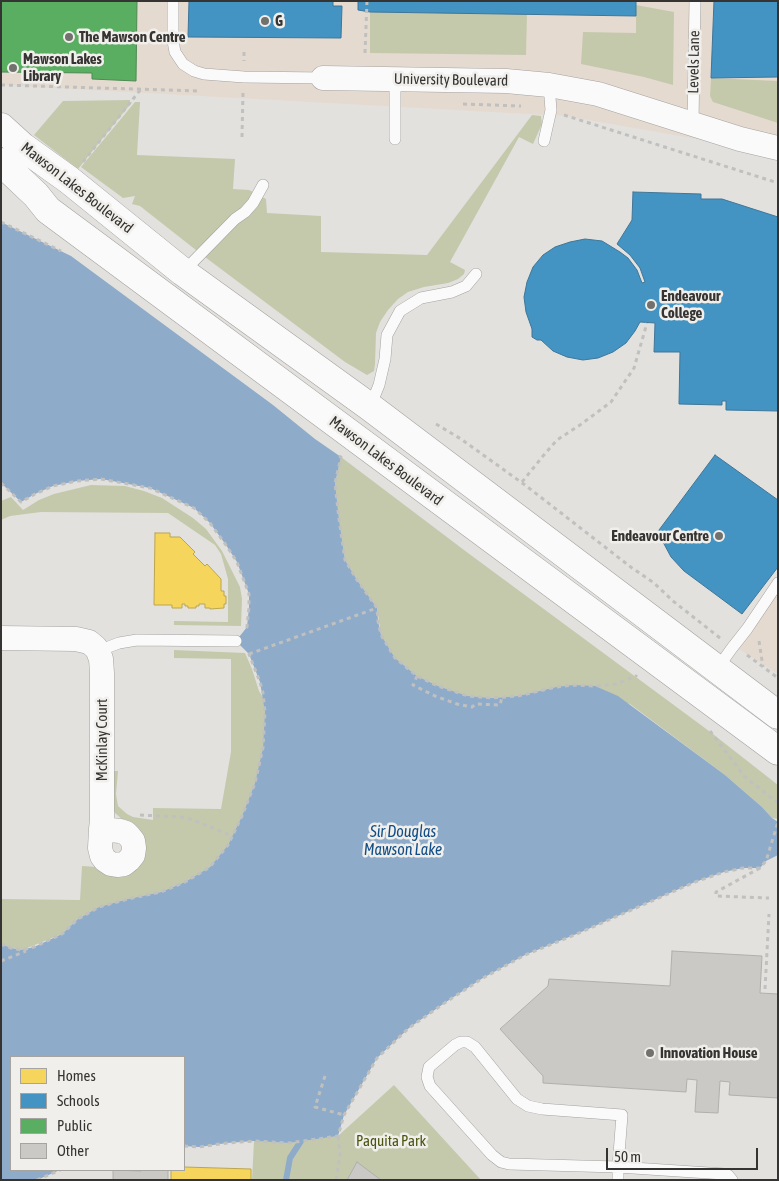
<!DOCTYPE html>
<style>
body{margin:0}
#map{position:relative;width:779px;height:1181px;overflow:hidden;background:#e2e1de;font-family:"Asap Condensed",sans-serif}
canvas{display:block}
.frame{position:absolute;inset:0;border:2px solid #353432;pointer-events:none}
.legend{position:absolute;left:10px;top:1056px;width:175px;height:115px;box-sizing:border-box;background:#f1efeb;border:1px solid #a6a4a1;margin:0;padding:6px 9px;list-style:none;font-size:15px;color:#353432}
.legend li{display:flex;align-items:center;gap:10px;height:25px}
.legend b{width:25px;border:1px solid #a6a4a1}
.scale{position:absolute;left:606px;top:1148px;width:152px;height:22px;box-sizing:border-box;border:2px solid #353432;border-top:0;padding-left:6px;font-size:15px;line-height:18px;white-space:nowrap;color:#353432;-webkit-text-stroke:4px #f1efeb;paint-order:stroke}
</style>
<div id="map">
<canvas width="779" height="1181"></canvas>
<div class="frame"></div>
<ul class="legend">
<li><b style="height:14px;background:#f6d55c"></b>Homes</li>
<li><b style="height:14px;background:#4393c3"></b>Schools</li>
<li><b style="height:14px;background:#5aae61"></b>Public</li>
<li><b style="height:14px;background:#cac9c6"></b>Other</li>
</ul>
<div class="scale">50 m</div>
</div>
<script>
const context = document.querySelector('canvas').getContext('2d');
context.lineJoin = 'round';
function fillPath(path, color) { context.fillStyle = color; context.fill(path, 'evenodd'); }
const poly = rows => new Path2D(rows.map(r => 'M' + r).join(''));
function strokePath(path, color, width, dash) { context.strokeStyle = color; context.lineWidth = width; context.lineCap = dash ? 'butt' : 'round'; context.setLineDash(dash || []); context.stroke(path); }
function drawText(font, color, halo, rows, align = 'center') {
  context.font = font + ' "Asap Condensed",sans-serif'; context.lineWidth = 5; context.setLineDash([]); context.textBaseline = 'middle'; context.strokeStyle = halo; context.fillStyle = color; for (const [text, x, y, turn = 0] of rows) {
    context.save(); context.translate(x, y); context.rotate((+turn || 0) * Math.PI / 180); context.textAlign = isNaN(turn) ? turn : align; if (halo) context.strokeText(text, 0, 0); context.fillText(text, 0, 0); context.restore();
  }
}
fillPath(poly([
 [1,1,778,1,778,153,565,116,1,85],
 [778,590,778,674,734,646]
]), '#e5dad0');
fillPath(poly([
 [636,5,674,12,673,85,644,77,581,64,583,32,636,33],
 [370,12,527,14,526,55,370,53],
 [711,78,778,81,778,123,713,102,710,96],
 [130,100,130,102,132,102,78,169,34,135,63,101],
 [135,102,140,102,137,155,235,159,233,189,249,190,266,199,267,213,321,216,321,252,427,255,532,115,541,116,542,124,533,144,519,137,450,262,465,270,464,274,458,279,448,283,424,287,408,292,398,299,388,310,380,322,376,333,375,364,374,371,367,375,345,362,201,254,140,206,132,204,135,196,123,198,81,167],
 [341,457,468,553,709,731,778,785,778,819,772,818,762,807,725,775,630,704,556,687,518,696,492,698,468,696,438,686,417,676,395,658,381,635,377,608,357,580,345,560,339,519,335,483],
 [91,485,125,486,144,491,162,498,193,518,206,529,222,551,240,587,242,599,241,626,174,625,174,621,228,622,228,579,221,554,215,545,168,513,41,512,10,516,1,520,1,501,11,497,23,510,39,500,54,494],
 [174,650,245,653,252,669,259,691,264,699,265,712,265,729,263,748,260,763,255,783,242,816,228,845,210,867,185,882,161,892,128,899,99,907,78,919,62,934,22,950,11,948,1,944,1,899,80,900,82,866,97,867,103,871,141,832,137,827,122,819,115,813,111,804,111,771,118,771,116,794,118,806,127,814,133,817,153,820,153,808,221,809,231,752,231,659,174,658],
 [394,1085,481,1180,252,1180,254,1141,289,1143,338,1136]
]), '#c4c9ac');
fillPath(poly([
 [1,222,71,256,273,405,315,439,341,457,335,483,339,519,345,560,357,580,377,608,378,621,381,635,395,658,417,676,438,686,468,696,492,698,518,696,556,687,574,685,595,686,618,696,725,775,762,807,772,818,778,822,778,855,766,861,760,868,743,868,724,872,695,882,579,933,525,955,483,978,446,1002,409,1028,377,1058,344,1115,338,1136,289,1143,254,1141,227,1143,199,1147,184,1146,184,1057,11,1057,11,1170,60,1170,37,1180,1,1180,1,944,11,948,21,950,34,947,62,934,78,919,99,907,128,899,161,892,185,882,210,867,228,845,242,816,255,783,263,748,265,712,260,682,249,654,236,641,247,627,249,607,249,594,237,562,226,545,210,523,194,508,150,488,101,479,77,481,53,486,35,494,21,502,1,483]
]), '#8eabca');
const homes = poly([
 [155,533,170,533,170,537,180,537,195,552,193,554,205,566,207,564,221,579,221,591,224,591,224,596,226,596,226,604,224,604,224,608,210,609,210,608,205,608,205,604,199,604,199,606,196,606,196,608,188,608,188,606,185,606,185,604,182,604,182,608,172,608,172,605,154,605,155,533],
 [184,1167,251,1169,251,1180,171,1180,171,1170,184,1170,184,1167]
]);
fillPath(homes, '#f6d55c');
strokePath(homes, '#bca54f', 1);
const schools = poly([
 [189,1,333,1,333,6,342,6,341,38,188,37,189,1],
 [358,1,636,1,636,16,370,12,358,10,358,1],
 [714,1,778,1,778,77,711,78,714,1],
 [633,192,701,194,701,199,722,199,778,217,778,411,726,410,726,401,722,401,722,405,679,404,680,352,654,352,655,323,640,322,635,331,626,343,613,352,598,358,583,360,567,357,553,351,541,340,537,340,532,337,532,329,526,312,524,297,527,282,533,267,543,255,555,247,570,242,585,239,602,241,620,252,628,258,637,270,642,283,645,282,640,268,630,255,617,244,632,220,633,192],
 [715,455,778,500,778,567,742,614,684,571,671,557,663,542,659,530,715,455]
]);
fillPath(schools, '#4393c3');
strokePath(schools, '#3f7698', 1);
const public = poly([
 [1,1,137,1,136,81,92,79,92,73,1,72,1,1]
]);
fillPath(public, '#5aae61');
strokePath(public, '#4f8953', 1);
strokePath(poly([
 [286,1180,290,1158,301,1141]
]), '#8eabca', 6);
const building = poly([
 [672,951,762,956,760,993,778,994,778,1098,729,1095,730,1082,720,1081,718,1113,695,1112,697,1080,687,1079,686,1092,543,1083,543,1076,500,1029,548,986,549,979,670,986,672,951],
 [357,1162,381,1180,347,1180,357,1162],
 [113,1170,141,1171,141,1170,168,1170,168,1180,113,1180,113,1170]
]);
fillPath(building, '#cac9c6');
strokePath(building, '#b0afad', 1);
const service = poly([
 [173,1,173,41,175,52,183,64,194,71,204,74,244,77,323,78],
 [395,79,395,139],
 [693,123,695,1],
 [544,141,551,110,549,85],
 [183,272,235,219,245,212,253,203,263,185],
 [370,407,379,385,385,359,387,335,400,311,421,298,452,292,466,286,476,274],
 [98,651,119,643,137,640,236,641],
 [717,669,732,648,747,629,778,583],
 [618,1180,618,1167,622,1115,542,1109,528,1106,517,1099,475,1047,467,1042,461,1042,455,1045,429,1067,427,1077,430,1086,492,1155,501,1162,509,1164,618,1167,724,1174,728,1175,732,1180]
]);
const minor = poly([
 [323,78,506,81,549,85,598,94,740,139,778,148],
 [1,638,76,639,89,642,95,647,98,651,101,659,102,673,102,820,101,829,100,848,102,856,105,860,111,864,117,865,124,864,129,860,133,855,134,848,133,841,129,836,126,833,120,831,101,829]
]);
const tertiary = poly([
 [1,127,23,147,69,180,183,272,370,407,778,715],
 [1,162,36,195,48,210,778,751]
]);
strokePath(service, '#a3a2a0', 12);
strokePath(minor, '#a3a2a0', 25);
strokePath(tertiary, '#a3a2a0', 29);
strokePath(poly([
 [244,52,244,61],
 [365,53,367,1],
 [1,85,200,91],
 [463,104,521,106],
 [564,115,778,183],
 [242,137,243,92],
 [83,162,141,89],
 [1,222,61,251],
 [436,424,461,439,525,485,632,568,654,583,673,601,720,638],
 [339,456,341,457,335,483,339,519,345,560,357,580,377,608,378,621,381,635,395,658,417,676,438,686,468,696,492,698,518,696,556,687,574,685,595,686,616,684,636,676,637,677],
 [522,482,543,456,557,440,580,425,611,402,634,368,647,323],
 [1,483,21,502,35,494,53,486,77,481,101,479,150,488,194,508,210,523,226,545,237,562,249,594,249,607,247,627,245,630],
 [759,641,763,667],
 [249,654,377,608],
 [747,655,778,678],
 [417,676,413,685,435,696,457,704,472,707,476,704,500,705,502,697],
 [710,731,745,777,778,803],
 [140,815,180,817,191,819,232,836],
 [760,868,716,892,716,896,769,898],
 [1,944,11,948,22,950,34,947,62,934,78,919,99,907,128,899,161,892,185,882,210,867,228,845,242,816,255,783,263,748,265,712,263,693,260,682,249,654,246,651],
 [1,961,26,951],
 [765,989,769,914],
 [325,1076,315,1107,344,1115],
 [184,1146,199,1147,227,1143,254,1141,289,1143,338,1136,344,1115,377,1058,409,1028,446,1002,483,978,525,955,579,933,695,882,724,872,743,868,760,868,766,861,778,822],
 [37,1180,60,1170],
 [336,1180,340,1155,338,1136]
]), '#c0c0bf', 3, [4, 4]);
strokePath(service, '#fbfafa', 11);
strokePath(minor, '#fbfafa', 24);
strokePath(tertiary, '#fbfafa', 28);
for (const [x, y, r, color] of [
 [265,21,5,"#72716e"],
 [69,37,5,"#72716e"],
 [13,68,5,"#72716e"],
 [651,305,5,"#72716e"],
 [719,536,5,"#72716e"],
 [650,1053,5,"#72716e"]
]) { const dot = new Path2D(); dot.arc(x, y, r, 0, 2 * Math.PI); context.fillStyle = color; context.fill(dot); strokePath(dot, '#f1efeb', 2); }
drawText('bold 15px', '#353432', '#f1efeb', [
 ["G",275,21],
 ["The Mawson Centre",79,37],
 ["Mawson Lakes",23,59],
 ["Library",23,76],
 ["Endeavour",661,296],
 ["College",661,313],
 ["Endeavour Centre",709,536,"right"],
 ["Innovation House",660,1053]
], 'left');
drawText('15px', '#353432', '#f1efeb', [
 ["Levels Lane",694,62,-89],
 ["University Boulevard",451,80,1],
 ["Mawson Lakes Boulevard",77,188,38],
 ["Mawson Lakes Boulevard",386,461,37],
 ["McKinlay Court",102,740,-90]
]);
drawText('15px', '#4b550f', '#f1efeb', [
 ["Paquita Park",391,1141]
]);
drawText('italic 16px', '#104d87', '#f1efeb', [
 ["Sir Douglas",403,832],
 ["Mawson Lake",403,850]
]);
</script>
